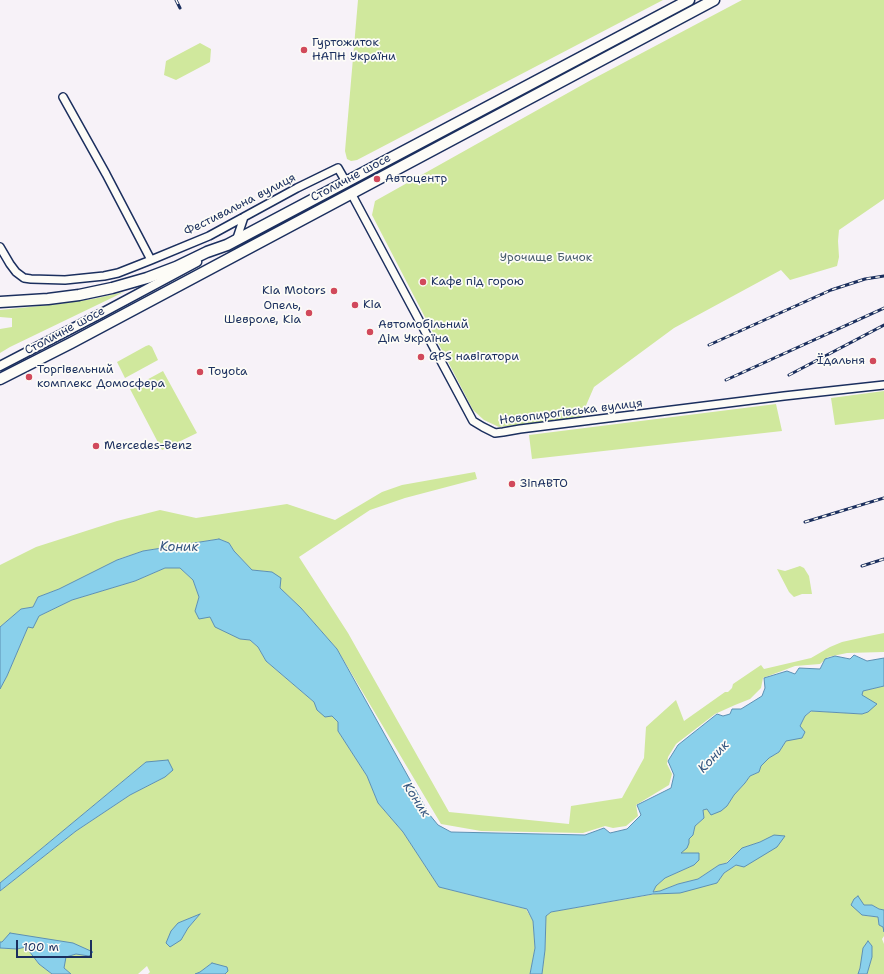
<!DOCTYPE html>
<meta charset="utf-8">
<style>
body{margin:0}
#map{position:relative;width:884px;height:974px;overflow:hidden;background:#f7f2f8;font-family:"Shantell Sans",sans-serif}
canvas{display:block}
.scale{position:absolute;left:16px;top:940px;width:76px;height:18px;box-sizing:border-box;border:2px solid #1b2f5e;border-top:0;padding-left:5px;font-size:12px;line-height:14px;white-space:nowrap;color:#1b2f5e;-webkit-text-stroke:3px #fdfcf7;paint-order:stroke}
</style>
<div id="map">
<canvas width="884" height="974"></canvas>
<div class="scale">100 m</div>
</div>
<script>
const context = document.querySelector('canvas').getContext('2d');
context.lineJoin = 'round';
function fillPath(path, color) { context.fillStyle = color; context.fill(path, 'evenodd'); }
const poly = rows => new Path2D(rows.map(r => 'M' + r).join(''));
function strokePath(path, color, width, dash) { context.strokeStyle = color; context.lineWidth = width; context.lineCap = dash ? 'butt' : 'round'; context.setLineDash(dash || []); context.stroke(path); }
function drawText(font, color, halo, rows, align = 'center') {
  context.font = font + ' "Shantell Sans",sans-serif'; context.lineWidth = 3.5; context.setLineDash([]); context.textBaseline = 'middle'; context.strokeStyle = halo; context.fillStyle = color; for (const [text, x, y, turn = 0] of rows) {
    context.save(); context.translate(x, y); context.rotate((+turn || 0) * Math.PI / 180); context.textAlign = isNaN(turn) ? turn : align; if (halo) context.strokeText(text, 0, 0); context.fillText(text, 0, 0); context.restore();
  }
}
fillPath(poly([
 [358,0,663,0,357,160,351,161,347,159,345,151],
 [742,0,884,0,884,199,839,230,838,241,839,257,837,266,790,280,781,270,674,328,594,387,581,417,499,427,484,420,473,410,372,215,375,201,591,80],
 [200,43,211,49,210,62,176,80,164,75,166,61],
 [124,292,10,347,0,353,0,329,12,327,12,318,0,317,0,310,59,304,93,299],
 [149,345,152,347,158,360,125,378,117,362,146,346],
 [163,371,197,433,162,450,130,389],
 [884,391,884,419,835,425,831,398],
 [776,404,782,431,532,459,529,435],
 [475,472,477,479,405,498,370,510,299,557,348,633,449,812,569,824,571,806,622,798,644,758,646,727,676,700,684,721,725,692,728,692,732,688,733,684,761,665,764,669,811,658,830,647,842,642,869,636,884,633,884,652,847,653,828,657,820,664,795,666,763,678,761,688,750,699,735,705,715,714,676,744,668,757,667,764,672,774,669,785,636,805,638,816,626,826,613,828,605,826,583,833,481,831,441,824,337,649,301,608,280,588,272,572,252,570,234,551,229,543,219,539,143,551,119,559,59,589,38,597,33,607,21,609,0,627,0,565,36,547,117,521,160,510,196,518,287,504,335,520,382,492,402,485],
 [800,566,804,568,809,576,812,594,802,594,794,597,789,592,777,569,785,571],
 [165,568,180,568,193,580,199,597,195,611,210,617,240,639,250,640,258,647,266,661,314,702,332,716,338,722,338,731,367,776,378,803,403,832,439,887,526,909,533,921,535,948,530,974,225,974,228,971,212,963,200,972,195,974,148,974,150,972,147,966,138,974,71,974,64,968,65,957,76,954,89,956,0,942,0,891,76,831,130,795,165,777,146,762,0,883,0,689,7,676,28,627,39,616,72,600,135,581],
 [199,915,188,928,181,940,178,923],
 [884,686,884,910,879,909,872,905,864,905,862,915,878,917,879,925,883,927,884,932,884,936,882,939,884,944,884,974,867,974,872,957,872,946,868,942,858,974,542,974,545,950,546,916,551,912,661,893,717,883,724,873,736,865,774,836,760,842,742,848,726,863,719,865,698,879,678,884,660,891,653,892,656,886,665,878,694,865,699,860,699,853,680,854,689,839,693,835,695,826,704,818,703,810,707,809,727,806,734,795,745,783,750,776,759,772,761,766,769,758,779,752,786,741,800,726,805,716,812,711,862,714,868,712,862,695,863,691],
 [26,947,39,964,52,974,0,974,0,948,17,949]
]), '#d0e89d');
const water = poly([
 [219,539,229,543,234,551,252,570,272,572,281,578,280,588,301,608,337,649,429,814,438,825,451,832,585,835,604,828,610,833,627,829,641,815,637,805,671,788,674,775,668,761,678,745,717,714,723,716,730,714,732,709,741,709,762,696,765,688,764,678,787,671,795,674,799,668,820,669,825,659,835,656,850,659,854,655,867,661,884,658,884,686,863,691,862,695,877,704,868,712,862,714,811,711,805,716,800,726,805,732,802,738,786,741,779,752,769,758,761,766,759,772,750,776,745,783,734,795,727,806,721,811,711,815,707,809,703,810,704,818,695,826,693,835,689,839,689,843,687,848,681,853,699,853,699,860,694,865,665,878,656,886,653,892,660,891,678,884,698,879,719,865,727,863,742,848,760,842,774,835,785,836,777,847,744,867,736,865,724,873,717,883,680,893,653,894,551,912,546,916,545,950,542,974,530,974,535,948,533,921,527,909,439,887,403,832,378,803,367,776,338,731,338,722,332,716,325,717,317,710,314,702,266,661,258,647,250,640,240,639,215,627,210,617,199,619,195,611,199,597,193,580,180,568,165,568,135,581,72,600,39,616,33,628,28,627,7,676,0,689,0,627,21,609,33,607,38,597,59,589,117,560,143,551,219,539],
 [168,760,173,770,165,777,130,795,76,831,0,891,0,883,146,762,168,760],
 [858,896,864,905,872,905,879,909,884,910,884,932,883,927,879,925,878,917,862,915,851,905,854,899,858,896],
 [200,914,188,928,181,940,170,947,166,943,171,931,178,923,200,914],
 [10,933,73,943,93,952,89,956,76,954,66,957,64,968,71,974,52,974,39,964,26,947,17,949,0,948,0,942,2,942,10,933],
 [868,941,872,946,872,957,867,974,858,974,860,968,863,948,868,941],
 [212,963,227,967,228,971,225,974,195,974,200,972,212,963]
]);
fillPath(water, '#89d0eb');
strokePath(water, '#5d90b3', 1);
const minor = poly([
 [63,97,106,174,151,260],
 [351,193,473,421,483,427,495,433,503,432,520,429,784,396,884,385],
 [236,241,244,217],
 [0,247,10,264,16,272,24,278,31,279,65,280,104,276,118,273,151,260,209,236,297,188,338,168,346,182]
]);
const major = poly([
 [0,366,100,314,197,262]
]);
const highway = poly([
 [0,302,48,299,79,295,112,288,147,278,176,267,207,252,227,245,689,0],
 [0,379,71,343,714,0]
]);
strokePath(minor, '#1b2f5e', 10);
strokePath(major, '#1b2f5e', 11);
strokePath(highway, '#1b2f5e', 13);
strokePath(minor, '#fdfcf7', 7);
strokePath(major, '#fdfcf7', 8);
strokePath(highway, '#fdfcf7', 10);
const rail = poly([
 [176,0,180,8],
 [709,345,831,290,865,279,884,276],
 [789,375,884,325],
 [726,380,884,308],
 [805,522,884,498],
 [862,566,884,559]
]);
strokePath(rail, '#1b2f5e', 3);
strokePath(rail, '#fdfcf7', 1.5, [4.5]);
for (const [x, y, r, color] of [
 [304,50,4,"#d1495b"],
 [377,179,4,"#d1495b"],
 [423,282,4,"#d1495b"],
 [334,291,4,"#d1495b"],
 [355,305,4,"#d1495b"],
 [309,313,4,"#d1495b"],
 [370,332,4,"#d1495b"],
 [421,357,4,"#d1495b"],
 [873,361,4,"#d1495b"],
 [200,372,4,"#d1495b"],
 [29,377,4,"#d1495b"],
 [96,446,4,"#d1495b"],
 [512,484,4,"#d1495b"]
]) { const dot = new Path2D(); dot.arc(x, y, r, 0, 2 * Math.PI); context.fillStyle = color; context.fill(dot); strokePath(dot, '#fdfcf7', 1.5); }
drawText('12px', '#1b2f5e', '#fdfcf7', [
 ["Гуртожиток",312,43],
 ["НАПН України",312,57],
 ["Автоцентр",385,179],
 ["Кафе під горою",431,282],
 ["Kia Motors",326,291,"right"],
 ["Kia",363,305],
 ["Опель,",301,306,"right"],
 ["Шевроле, Кіа",301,320,"right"],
 ["Автомобільний",378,325],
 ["Дім Україна",378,339],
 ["GPS навігатори",429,357],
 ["Їдальня",865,361,"right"],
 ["Торгівельний",37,370],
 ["комплекс Домосфера",37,384],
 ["Toyota",208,372],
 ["Mercedes-Benz",104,446],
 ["ЗіпАВТО",520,484]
], 'left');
drawText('12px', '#1b2f5e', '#fdfcf7', [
 ["Столичне шосе",351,178,-28],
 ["Фестивальна вулиця",240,205,-27],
 ["Столичне шосе",65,331,-28],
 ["Новопирогівська вулиця",571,412,-7]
]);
drawText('12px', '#485d6e', '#fdfcf7', [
 ["Урочище Бичок",546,258]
]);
drawText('italic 13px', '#365781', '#fdfcf7', [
 ["Коник",179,548],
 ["Коник",714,757,-47],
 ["Коник",416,800,57]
]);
</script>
